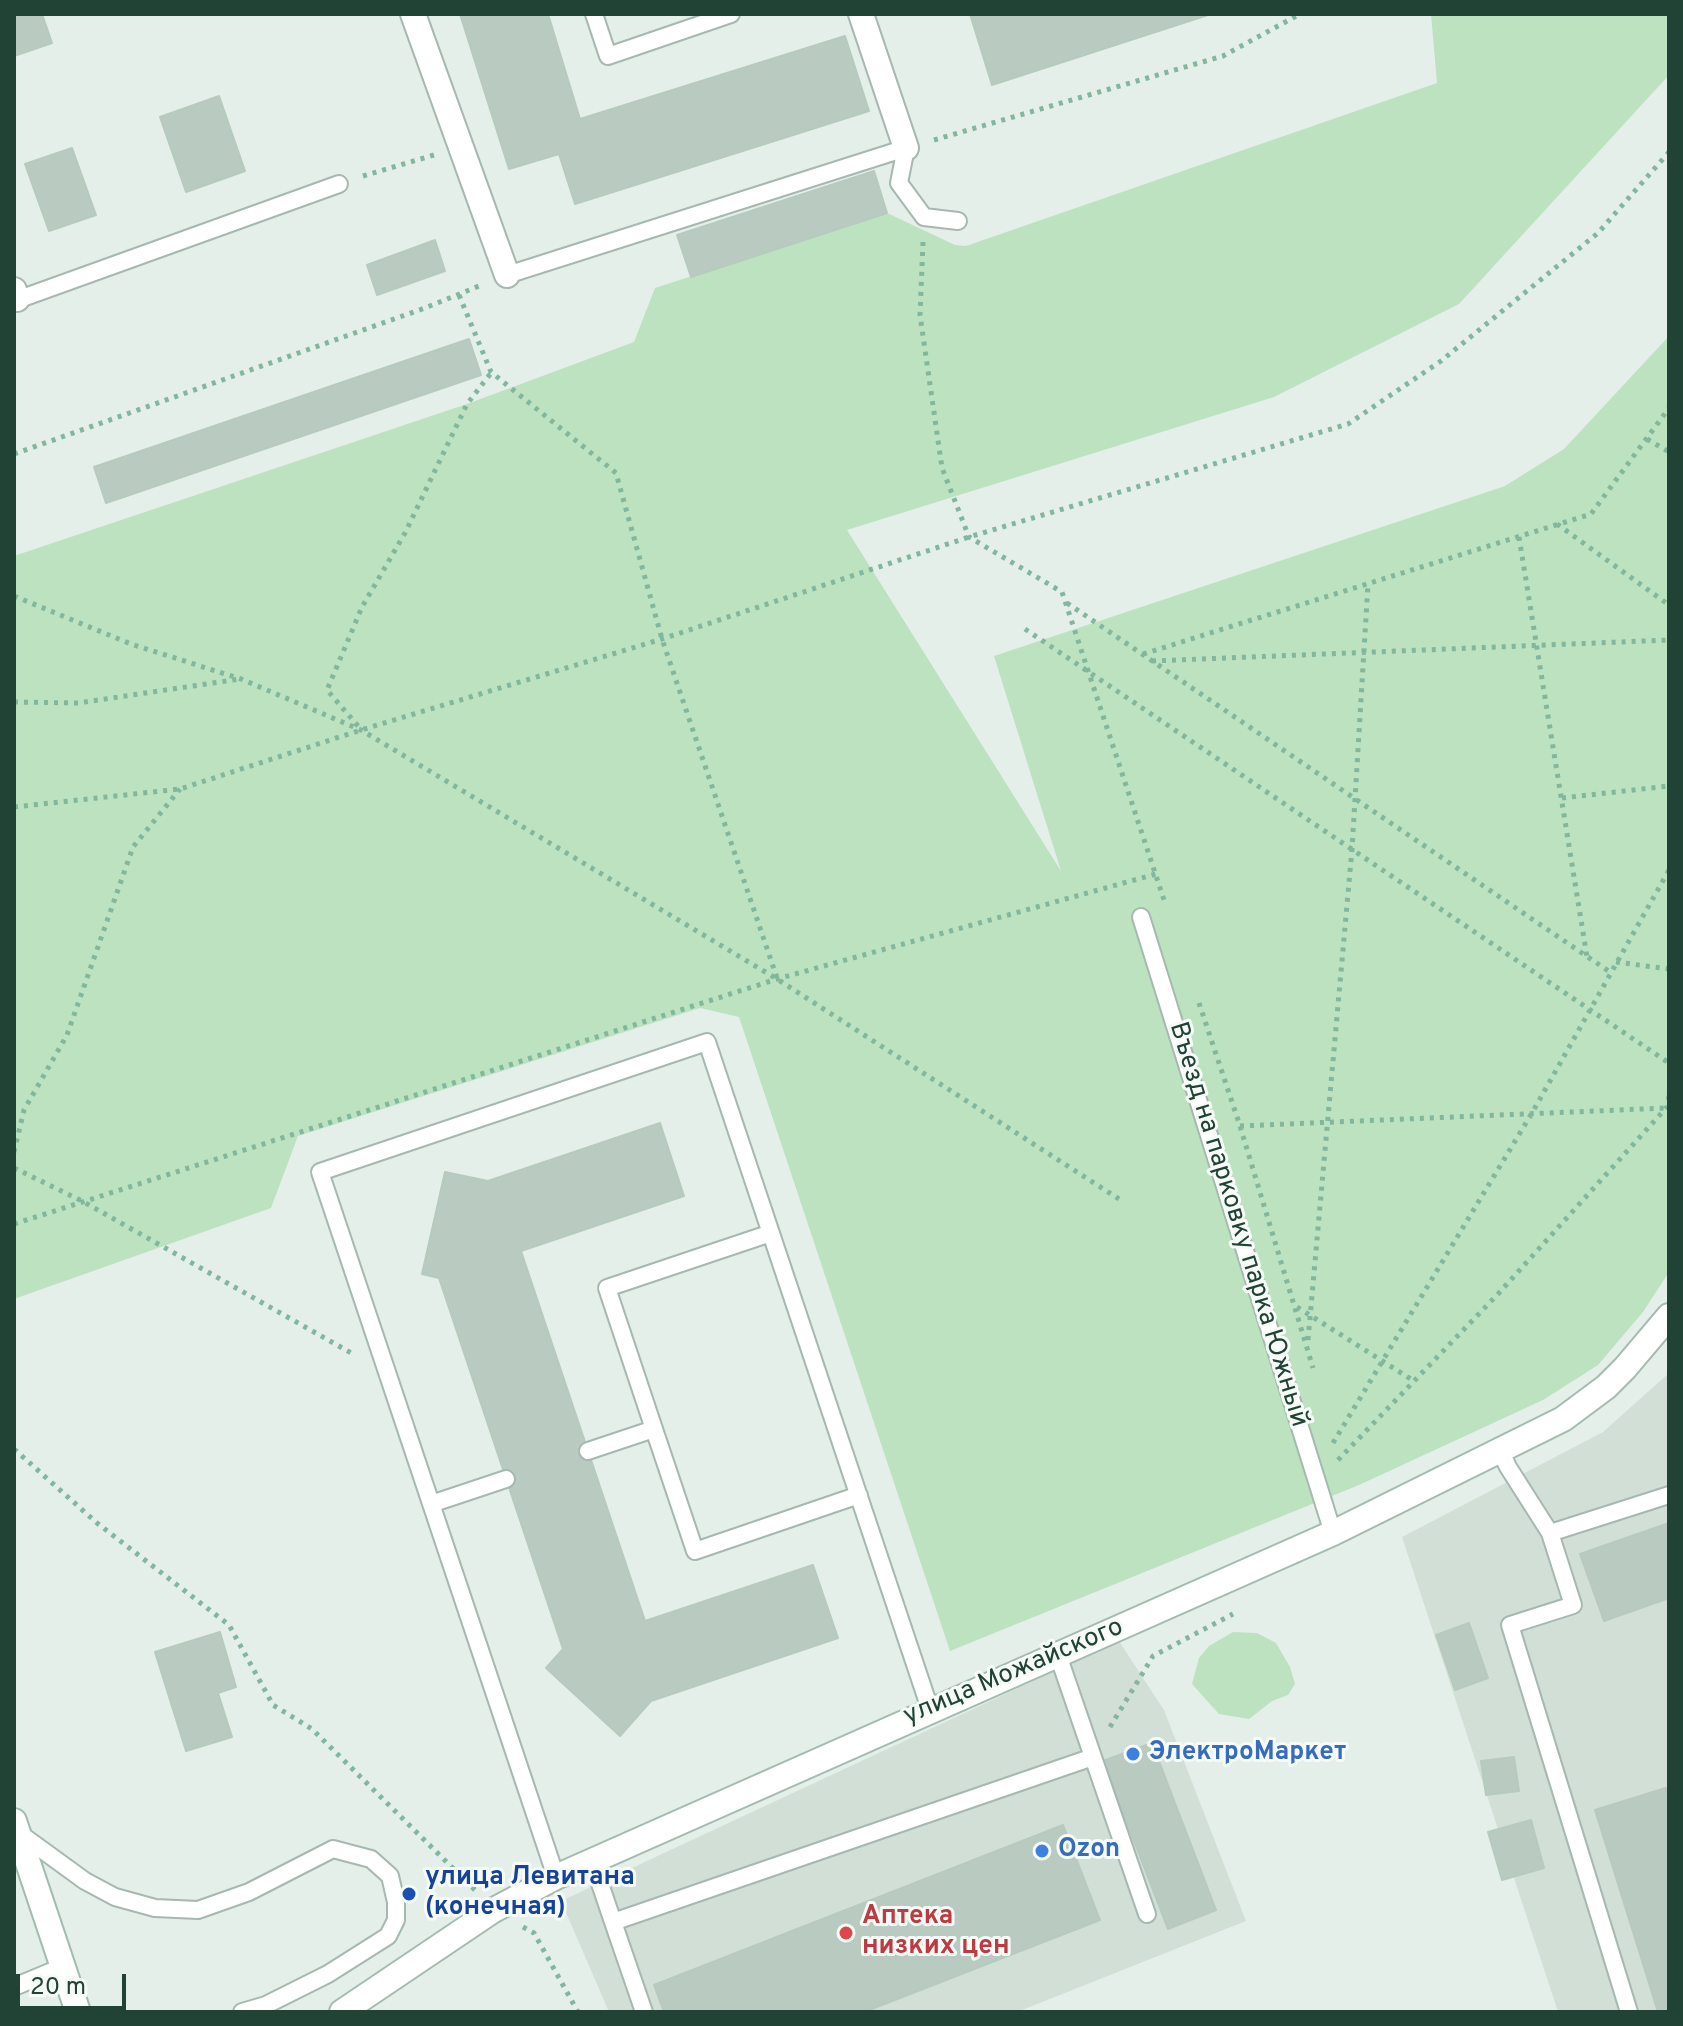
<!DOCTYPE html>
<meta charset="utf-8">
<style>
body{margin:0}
#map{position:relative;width:1683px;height:2026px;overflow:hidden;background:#e4efe9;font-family:Overpass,sans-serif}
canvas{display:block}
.frame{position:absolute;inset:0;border:16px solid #214335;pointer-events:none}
.scale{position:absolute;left:16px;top:1974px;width:110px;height:36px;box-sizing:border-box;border:4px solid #214335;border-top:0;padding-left:10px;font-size:24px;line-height:28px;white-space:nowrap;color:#214335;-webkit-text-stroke:6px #f6fbf8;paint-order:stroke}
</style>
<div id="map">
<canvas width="1683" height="2026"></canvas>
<div class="frame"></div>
<div class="scale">20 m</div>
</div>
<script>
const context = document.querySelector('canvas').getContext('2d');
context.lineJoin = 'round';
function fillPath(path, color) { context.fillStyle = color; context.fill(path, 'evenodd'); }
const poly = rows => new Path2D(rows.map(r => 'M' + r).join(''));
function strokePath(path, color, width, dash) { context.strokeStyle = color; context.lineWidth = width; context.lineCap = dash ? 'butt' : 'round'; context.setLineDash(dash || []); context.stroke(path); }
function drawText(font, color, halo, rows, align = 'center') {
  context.font = font + ' Overpass,sans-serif'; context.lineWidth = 6; context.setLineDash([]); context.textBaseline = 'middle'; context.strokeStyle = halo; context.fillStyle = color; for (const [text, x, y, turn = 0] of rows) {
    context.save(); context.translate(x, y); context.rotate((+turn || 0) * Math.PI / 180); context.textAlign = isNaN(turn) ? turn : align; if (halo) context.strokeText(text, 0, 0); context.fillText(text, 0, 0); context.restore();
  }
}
fillPath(poly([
 [1669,1373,1669,2012,1558,2012,1402,1537,1603,1432],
 [1119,1641,1164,1710,1246,1921,1017,2012,609,2012,561,1901]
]), '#d2dfd7');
fillPath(poly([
 [1431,14,1669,14,1669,75,1459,304,1274,397,847,530,1061,871,994,656,1505,486,1564,449,1669,336,1669,1272,1643,1312,1598,1365,1543,1400,1359,1485,950,1651,739,1017,700,1008,298,1136,271,1208,14,1299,14,556,467,404,634,342,655,288,887,213,955,245,966,246,1437,83],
 [1233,1632,1257,1633,1276,1643,1290,1667,1295,1684,1288,1695,1272,1701,1249,1719,1219,1714,1192,1684,1199,1658,1209,1646]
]), '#bce2c0');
const building = poly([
 [14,14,42,14,52,43,14,56,14,14],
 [460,14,548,14,580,119,845,36,869,111,575,204,559,154,509,169,460,14],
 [970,14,1211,14,992,85,970,14],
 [219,96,245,171,186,192,160,117,219,96],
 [72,148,96,215,49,231,25,164,72,148],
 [874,171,887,213,691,277,677,235,874,171],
 [435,240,445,271,377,295,367,265,435,240],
 [469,339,481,375,106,503,94,467,469,339],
 [660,1123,684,1196,521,1251,645,1621,813,1565,838,1638,651,1701,620,1736,546,1668,563,1649,439,1278,422,1274,445,1172,488,1181,660,1123],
 [1669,1523,1669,1598,1604,1621,1580,1554,1669,1523],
 [1469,1623,1488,1678,1455,1690,1436,1635,1469,1623],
 [220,1632,236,1687,218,1693,232,1737,186,1751,155,1652,220,1632],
 [1152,1743,1216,1910,1168,1929,1103,1761,1152,1743],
 [1514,1757,1519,1791,1486,1795,1481,1761,1514,1757],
 [1669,1787,1669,2012,1658,2012,1595,1810,1669,1787],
 [1531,1820,1544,1868,1502,1880,1488,1832,1531,1820],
 [1063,1825,1100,1920,864,2012,664,2012,654,1985,1063,1825]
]);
fillPath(building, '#b9cac1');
strokePath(building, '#b6cabe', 2);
const lane = poly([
 [594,14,608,56,731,14],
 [507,275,906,148,899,183,924,217,958,221],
 [14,301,339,184],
 [1141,917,1333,1533],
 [771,1233,607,1288,654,1429,695,1551,859,1495],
 [588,1451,654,1429],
 [1501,1452,1508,1467,1550,1533],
 [431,1504,506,1479],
 [1093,1757,1147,1914],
 [19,1833,85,1881,115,1897,155,1908,198,1910,249,1892,333,1849,371,1859,390,1876,396,1902,396,1920,388,1936,328,1974,266,2005,242,2012],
 [592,1860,613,1922,1093,1757,1058,1655],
 [556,1877,320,1172,707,1042,930,1709],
 [613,1922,644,2012],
 [14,1987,62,1967],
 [1629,2012,1510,1625,1573,1605,1550,1533,1669,1495]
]);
const street = poly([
 [413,14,507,275],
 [861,14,906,148],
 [14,290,17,299]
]);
const secondary = poly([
 [14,1821,78,2012],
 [342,2012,492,1911,556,1877,1333,1533,1563,1419,1606,1387,1625,1368,1669,1316]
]);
strokePath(lane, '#a6b8af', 20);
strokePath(street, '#a6b8af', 28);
strokePath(secondary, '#a2bcaf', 28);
strokePath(poly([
 [934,140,1223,56,1300,14],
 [363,176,434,155],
 [923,242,920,315,942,468,969,537,1062,592,1165,903],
 [459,295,491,372,616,473,662,639,777,978],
 [1647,439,1669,452],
 [14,454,425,308,479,286],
 [1557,524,1669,605],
 [1519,537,1587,957],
 [14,596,131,644,241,679,361,730,777,979,1119,1199],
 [1067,603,1610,972],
 [1025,629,1669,1063],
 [1143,654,1591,514,1669,408],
 [1152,661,1669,640],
 [14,702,78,703,240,679],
 [358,726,327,690,362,607,405,533,467,404,491,373],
 [1562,798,1669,786],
 [14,807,180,789,361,730,662,639,969,537,1348,424,1441,361,1598,233,1669,152],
 [1616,962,1669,969],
 [1199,1003,1240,1126,1313,1368],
 [1240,1126,1666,1108],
 [14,1152,24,1110,67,1035,133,847,180,789],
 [14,1168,82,1201,353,1354],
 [14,1224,777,979,1156,874],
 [1297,1307,1414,1381],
 [1308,1340,1352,849,1368,584],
 [1333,1443,1532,1113,1669,870],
 [14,1449,97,1523,229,1625,273,1705,312,1729,475,1890],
 [1338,1460,1498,1294,1667,1107,1669,1096],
 [1110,1727,1153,1656,1233,1614],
 [523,1927,534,1933,578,2012]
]), '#82b69d', 5, [4, 6]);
strokePath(lane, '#fff', 16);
strokePath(street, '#fff', 24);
strokePath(secondary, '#fff', 24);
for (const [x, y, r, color] of [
 [1133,1754,8,"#3f7fe0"],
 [1042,1851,8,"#3f7fe0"],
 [409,1894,8,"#1a4fb4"],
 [846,1933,8,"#e0444e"]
]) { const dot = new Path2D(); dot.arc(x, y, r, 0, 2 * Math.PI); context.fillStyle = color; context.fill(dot); strokePath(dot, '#f6fbf8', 3); }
drawText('26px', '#214335', '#f6fbf8', [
 ["Въезд на парковку парка Южный",1237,1225,73],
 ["улица Можайского",1014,1673,-23]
]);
drawText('bold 26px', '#366cbe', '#f6fbf8', [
 ["ЭлектроМаркет",1149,1754],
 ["Ozon",1058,1851]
], 'left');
drawText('bold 26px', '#164399', '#f6fbf8', [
 ["улица Левитана",425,1879],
 ["(конечная)",425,1909]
], 'left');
drawText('bold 26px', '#be3a42', '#f6fbf8', [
 ["Аптека",862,1918],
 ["низких цен",862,1948]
], 'left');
</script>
